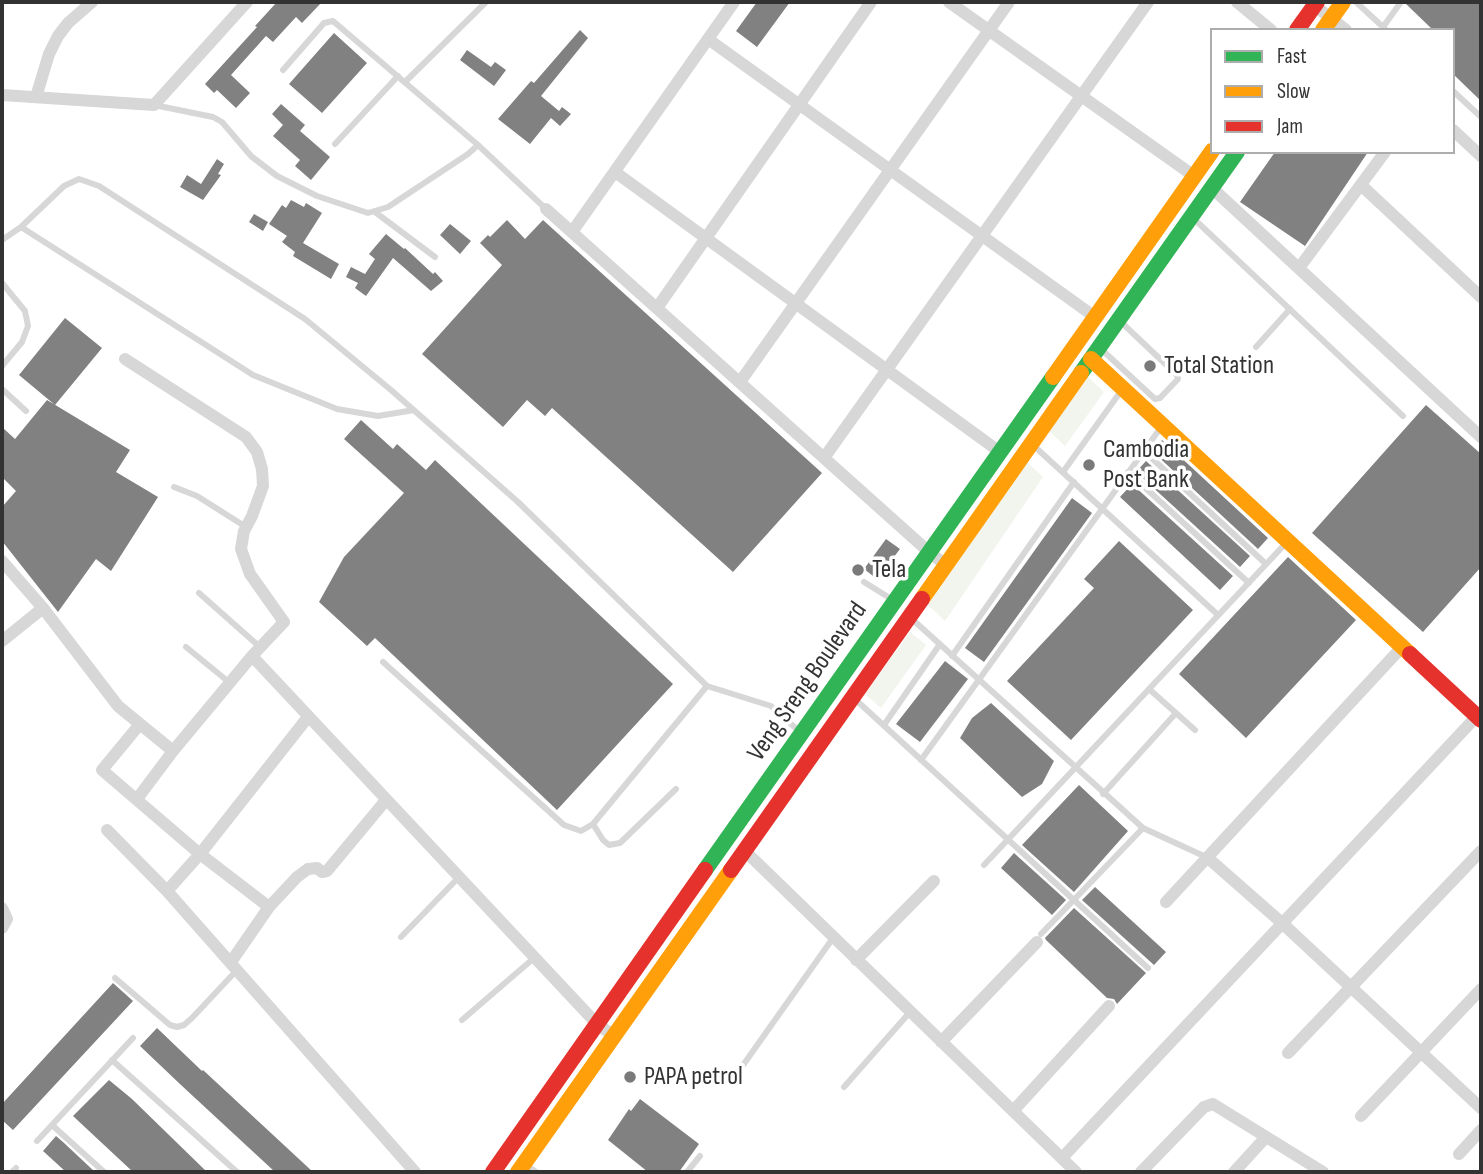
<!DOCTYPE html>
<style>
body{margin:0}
#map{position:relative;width:1483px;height:1174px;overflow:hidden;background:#fff;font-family:"Sofia Sans Condensed",sans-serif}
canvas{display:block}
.frame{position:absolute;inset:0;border:4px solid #333;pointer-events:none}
.legend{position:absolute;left:1210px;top:28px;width:245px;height:126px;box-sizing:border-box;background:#fff;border:2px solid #adadad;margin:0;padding:9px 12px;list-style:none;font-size:21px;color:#333}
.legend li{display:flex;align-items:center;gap:14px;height:35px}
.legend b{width:35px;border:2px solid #adadad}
</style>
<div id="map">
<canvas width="1483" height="1174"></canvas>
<div class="frame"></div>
<ul class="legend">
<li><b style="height:9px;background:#30b455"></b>Fast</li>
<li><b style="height:9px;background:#ff9f0a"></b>Slow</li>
<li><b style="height:9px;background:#e5322d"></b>Jam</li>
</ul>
</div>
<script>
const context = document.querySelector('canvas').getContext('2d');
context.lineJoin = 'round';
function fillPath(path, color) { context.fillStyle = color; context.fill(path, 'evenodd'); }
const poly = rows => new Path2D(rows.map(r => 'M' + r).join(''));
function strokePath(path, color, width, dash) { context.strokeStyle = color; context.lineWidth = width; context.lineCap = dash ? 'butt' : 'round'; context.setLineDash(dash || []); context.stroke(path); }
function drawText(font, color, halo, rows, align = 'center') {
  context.font = font + ' "Sofia Sans Condensed",sans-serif'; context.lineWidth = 7; context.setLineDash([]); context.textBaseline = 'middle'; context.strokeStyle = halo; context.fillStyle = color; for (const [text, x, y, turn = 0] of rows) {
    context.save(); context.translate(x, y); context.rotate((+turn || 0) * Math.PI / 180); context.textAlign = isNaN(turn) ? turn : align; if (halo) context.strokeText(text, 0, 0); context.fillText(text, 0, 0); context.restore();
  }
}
fillPath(poly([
 [1088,377,1104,392,1065,446,1049,431],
 [1027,462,1043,477,945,621,928,605],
 [910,632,926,645,881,708,865,694]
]), '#f1f5ed');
fillPath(poly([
 [277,2,322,2,302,23,296,17,273,42,266,36,231,75,250,93,236,108,217,90,214,93,205,84,257,27,255,26],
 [757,2,790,2,757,47,736,31],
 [1407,2,1481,2,1481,101,1453,74,1453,30,1433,30,1406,4],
 [580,30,588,38,541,96,559,111,562,107,571,114,560,126,551,118,530,144,498,119,531,81,534,83],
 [334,33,367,63,322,113,289,84],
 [467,50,491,67,495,62,506,70,494,86,460,60],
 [281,104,305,125,300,131,330,157,311,180,295,166,300,160,273,136,283,125,272,114],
 [1275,152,1368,152,1305,246,1240,202],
 [217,159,224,164,218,174,221,175,203,200,180,187,187,175,201,184],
 [291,200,304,207,306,203,322,213,303,243,339,264,331,279,293,256,295,252,282,242,287,236,269,224,282,205,286,208],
 [254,214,268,222,263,231,249,222],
 [507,220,525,239,543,220,822,473,733,572,552,408,545,416,527,400,503,427,422,354,502,265,480,243,488,235,490,237],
 [450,224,471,241,460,254,440,235],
 [386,234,404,249,405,248,433,274,435,272,443,281,431,291,393,258,366,296,355,288,358,283,346,277,351,267,365,274,375,259,369,254],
 [65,318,102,348,55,405,19,375],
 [47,400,130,450,116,472,158,497,111,571,96,559,58,612,2,541,2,507,16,491,2,477,2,427,15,439],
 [1426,405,1481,454,1481,567,1423,632,1312,533],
 [361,420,393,449,397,444,426,470,435,460,673,684,557,810,375,638,367,646,319,602,344,557,404,493,344,439],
 [1162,440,1268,538,1258,549,1152,451],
 [1146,461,1250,556,1240,567,1136,472],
 [1132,484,1233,576,1220,590,1120,497],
 [1072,498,1092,513,984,662,965,648],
 [886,539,900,549,877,579,864,569],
 [1119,541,1193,610,1071,740,1007,681,1094,588,1084,579],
 [1288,557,1356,620,1246,738,1179,674],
 [945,661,968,679,920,742,896,724],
 [991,703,1054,761,1042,784,1022,797,960,738,972,718],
 [1079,785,1128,831,1074,892,1022,845],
 [1014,853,1066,900,1052,915,1001,868],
 [1095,887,1166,952,1154,965,1082,900],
 [1074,908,1146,973,1117,1004,1114,999,1107,998,1046,940,1045,938],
 [113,983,133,1001,13,1130,2,1120,2,1104],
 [157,1028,202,1071,203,1070,313,1172,275,1172,181,1085,140,1046],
 [109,1080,132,1099,207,1172,133,1172,73,1116],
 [640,1099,699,1144,679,1172,648,1172,608,1140,629,1109,631,1111],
 [56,1136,63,1142,95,1172,66,1172,43,1151]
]), '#818181');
strokePath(poly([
 [1356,2,1383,27],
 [1385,29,1383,27,1401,2],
 [283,70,324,23,333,21,478,145,546,209],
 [405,82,486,2],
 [1453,91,1481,117],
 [154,105,213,117,222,122,251,156,277,176,317,196,368,213,388,207,468,154,478,145],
 [335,144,398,76],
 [375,212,435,257],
 [1193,218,1403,416],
 [21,227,253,375,337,409,378,416,414,410],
 [2,240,21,227,64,186,79,179,99,186,305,319,391,390,518,502,707,686,771,706,800,732],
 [2,283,25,311,28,326,22,342,2,366],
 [1256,347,1290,309],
 [1101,349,1155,399,1160,398,1178,379,1177,375,1122,323],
 [2,389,26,411],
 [1034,446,1218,615],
 [1144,451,1266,564],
 [1063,472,1121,391],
 [1128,472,1249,583],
 [174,487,197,496,246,527],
 [864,582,893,600],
 [199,593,261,648],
 [912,619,1143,828,1206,857],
 [186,647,230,683],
 [952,656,1074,482],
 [383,662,564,825,581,831,593,824,707,686],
 [1149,689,1195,730],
 [856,700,1148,968],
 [884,725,940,644],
 [921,760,1159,430],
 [1103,794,1176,713],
 [593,824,603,840,609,845,620,843,676,789],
 [984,865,1286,543],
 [1041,934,1143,828],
 [401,937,459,877],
 [115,978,170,1025,177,1027,184,1025,192,1018,237,970],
 [462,1020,534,958],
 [112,1060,237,1172],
 [741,1068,833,938],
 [844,1087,910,1012],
 [52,1125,104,1172],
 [37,1141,133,1038],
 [526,1165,536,1172],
 [12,1172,16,1168],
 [687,1172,700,1156]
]), '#d7d7d7', 6);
strokePath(poly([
 [949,2,1194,176],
 [1237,2,1271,30],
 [1314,5,1346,30],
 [708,39,1095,317],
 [2,95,154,105,247,2],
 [36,97,49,54,58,36,68,23,92,2],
 [1453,130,1481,156],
 [615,172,1000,452],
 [1361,185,1481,297],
 [1212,188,1481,437],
 [546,209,929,552,946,565],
 [572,232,734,2],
 [1299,268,1385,152],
 [657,308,871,2],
 [125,359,246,437,257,452,262,469,263,486,252,516,244,531,241,549,250,574,284,622,252,656,173,751,137,799],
 [740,382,1009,2],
 [824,458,1148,2],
 [2,561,43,608,118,706,173,751],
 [2,641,43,608],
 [252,656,597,1024,614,1036],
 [140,724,102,770,200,854,269,907],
 [107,830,167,891,415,1172],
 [745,851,1076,1172],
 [1208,858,1282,923,1481,1108],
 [167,891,200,854,308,717],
 [1166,902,1402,647],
 [2,908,7,919,2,928],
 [856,960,934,881],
 [231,962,269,907,297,877,308,869,317,868,322,872,327,871,386,800],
 [941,1042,1037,942],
 [1288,1053,1481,851],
 [1013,1111,1109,1006],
 [1361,1116,1481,989],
 [1459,1154,1481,1130],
 [1062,1158,1477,716],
 [1141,1172,1204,1107,1213,1104,1323,1172],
 [1234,1172,1266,1137]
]), '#d7d7d7', 12);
strokePath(poly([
 [1081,373,1237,152],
 [705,870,1053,377]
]), '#30b455', 16);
strokePath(poly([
 [1323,30,1343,2],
 [1091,359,1410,654],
 [1053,377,1212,151],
 [922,599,1081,373],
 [518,1172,731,870]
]), '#ff9f0a', 16);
strokePath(poly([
 [1297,30,1317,2],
 [1410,654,1481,720],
 [731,870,922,599],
 [493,1172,705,870]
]), '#e5322d', 16);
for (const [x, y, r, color] of [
 [1150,366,7,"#7a7a7a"],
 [1089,465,7,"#7a7a7a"],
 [858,570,7,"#7a7a7a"],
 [630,1077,7,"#7a7a7a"]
]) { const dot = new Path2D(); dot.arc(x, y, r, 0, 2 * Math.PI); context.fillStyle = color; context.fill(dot); strokePath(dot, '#fff', 2.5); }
drawText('26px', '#333', '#fff', [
 ["Total Station",1164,366],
 ["Cambodia",1103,450],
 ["Post Bank",1103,480],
 ["Tela",872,570],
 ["PAPA petrol",644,1077]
], 'left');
drawText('26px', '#333', '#fff', [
 ["Veng Sreng Boulevard",808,682,-55]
]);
</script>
